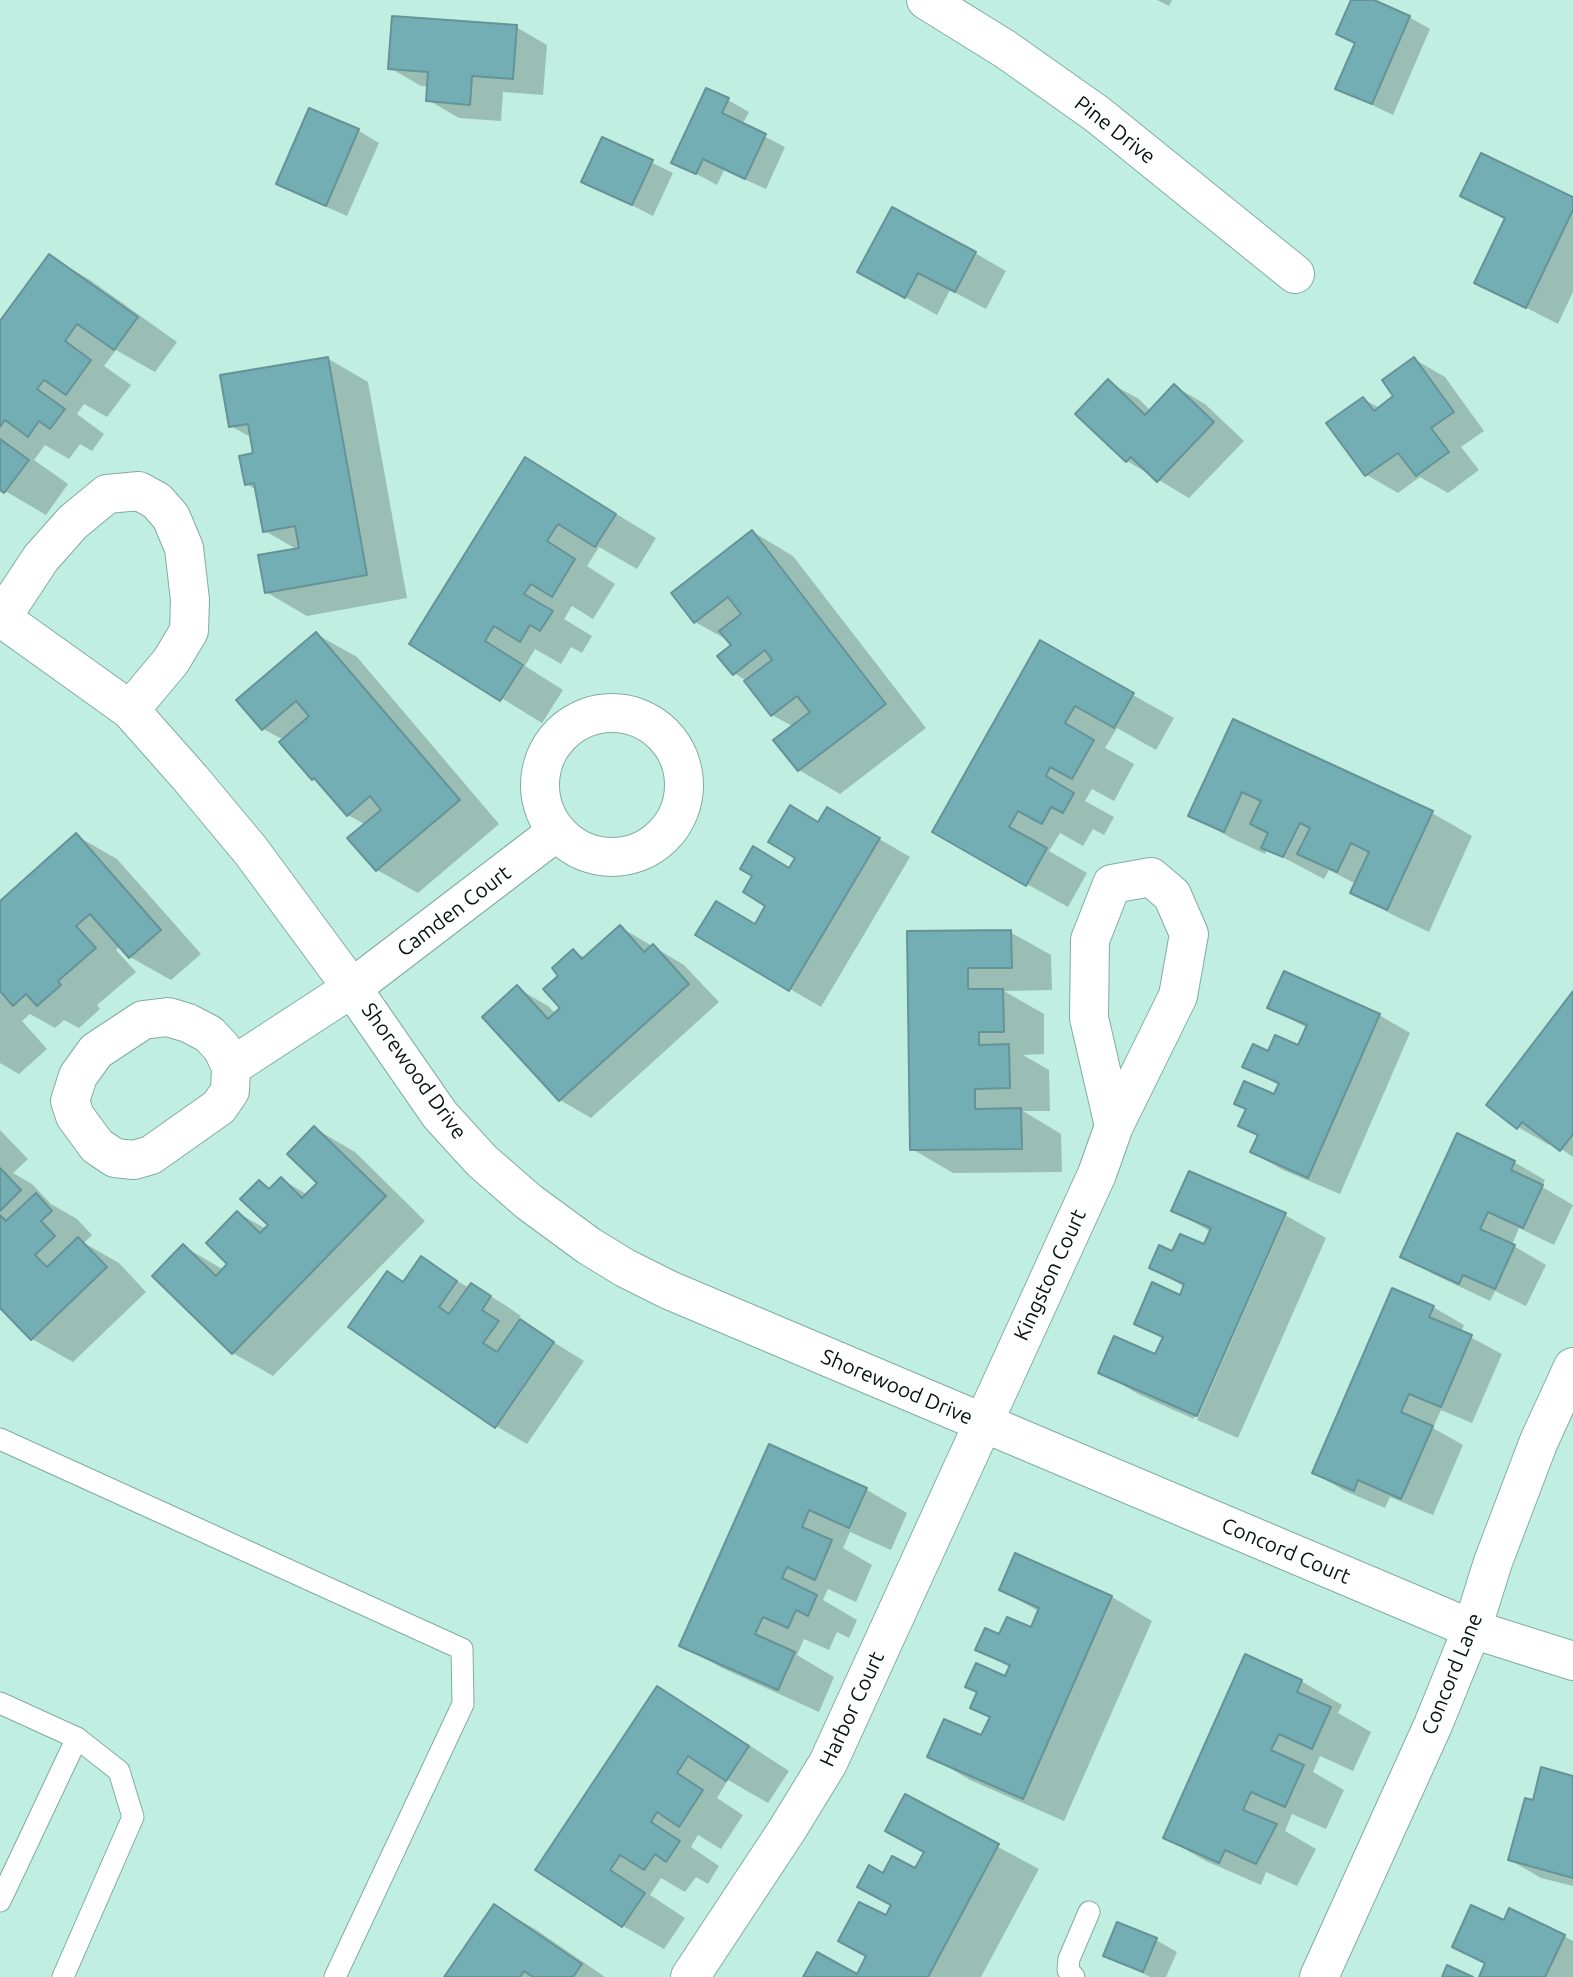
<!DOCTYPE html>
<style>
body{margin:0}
canvas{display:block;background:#c0eee1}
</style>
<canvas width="1573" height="1977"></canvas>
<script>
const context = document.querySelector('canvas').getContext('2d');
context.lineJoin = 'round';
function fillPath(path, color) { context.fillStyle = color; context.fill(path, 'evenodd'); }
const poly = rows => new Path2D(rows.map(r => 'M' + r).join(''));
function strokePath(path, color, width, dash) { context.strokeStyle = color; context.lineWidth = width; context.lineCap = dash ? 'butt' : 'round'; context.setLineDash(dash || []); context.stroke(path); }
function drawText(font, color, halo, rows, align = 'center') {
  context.font = font + ' Ubuntu,sans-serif'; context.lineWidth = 7; context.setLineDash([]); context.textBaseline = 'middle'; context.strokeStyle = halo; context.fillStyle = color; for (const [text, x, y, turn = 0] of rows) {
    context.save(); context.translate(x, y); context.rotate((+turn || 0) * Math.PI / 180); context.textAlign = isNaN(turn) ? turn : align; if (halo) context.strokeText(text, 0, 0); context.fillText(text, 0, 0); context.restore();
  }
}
fillPath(poly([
 [1157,0,1172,0,1169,6],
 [1353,0,1370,0,1409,17,1430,29,1393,115,1337,88,1356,44,1338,34],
 [516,27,547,45,543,95,503,92,501,121,459,118,428,100,429,87,421,86,390,68],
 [728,100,749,112,742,125,785,147,766,189,724,170,717,185,674,162],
 [310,110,359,131,379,143,347,216,299,195,278,183],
 [603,139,673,173,653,216,584,181],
 [1462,196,1573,199,1573,292,1558,324,1476,282,1506,220],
 [975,253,1006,271,986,309,950,290,937,315,860,272],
 [49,256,90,280,177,342,155,372,116,350,104,366,131,385,107,417,84,404,77,414,104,434,92,451,80,444,69,459,45,445,34,460,68,484,46,515,0,488,0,324],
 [327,358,368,382,407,598,307,616,266,592,298,550,265,531,257,490,246,484,255,455,252,438,231,426],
 [1414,359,1445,377,1484,431,1461,447,1479,470,1448,493,1420,477,1398,493,1367,475,1329,424,1363,399,1380,408,1396,397],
 [1108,382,1139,399,1151,411,1174,386,1205,404,1244,441,1189,498,1127,461],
 [526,459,656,538,637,569,599,547,587,566,615,584,593,619,572,606,564,619,592,636,582,653,571,647,561,664,535,649,525,666,563,690,542,723,412,643],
 [753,532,793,556,926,728,840,794,799,770,794,727,772,715,745,680,734,673,733,646,731,642,695,622],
 [316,634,357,657,499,824,418,893,377,870,366,825,348,815,322,784,313,779,281,742,284,740,263,729],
 [1040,643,1174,718,1156,750,1117,728,1105,748,1134,764,1114,801,1092,789,1085,801,1114,817,1104,835,1093,829,1083,846,1060,833,1049,851,1087,873,1068,907,975,855],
 [1233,721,1432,813,1472,836,1429,932,1393,915,1353,892,1356,884,1329,870,1324,879,1267,849,1265,854,1231,838,1190,815],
 [828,809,910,857,821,1007,697,935,756,926],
 [77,836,117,859,201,954,171,980,130,957,120,946,116,950,136,972,97,1005,100,1009,79,1028,64,1020,55,1028,30,1014,22,1021,47,1049,19,1074,0,1063,0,903],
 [620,927,684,965,719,1002,591,1118,560,1100,517,988,548,1006,556,1014,562,1009,560,976,573,951,585,958],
 [1010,932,1051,955,1052,990,1004,991,1044,1014,1044,1054,1023,1055,1049,1070,1050,1111,1023,1111,1061,1134,1062,1172,953,1173,912,1149,909,933],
 [1285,973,1379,1015,1410,1033,1340,1194,1283,1170,1252,1152,1259,1136,1241,1126,1275,1097,1280,1086,1245,1066,1269,1053,1299,1047,1307,1028,1270,1007],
 [1573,994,1573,1157,1551,1142,1549,1145,1518,1127],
 [314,1128,355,1152,425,1221,273,1376,233,1353,183,1246,224,1270,230,1264,238,1213,266,1229,271,1225,259,1182,271,1189,281,1179,308,1195,319,1183],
 [0,1130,28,1159,13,1173,32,1184,51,1204,77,1219,92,1235,84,1243,119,1263,146,1292,73,1362,32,1339,0,1305],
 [1514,1162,1545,1180,1542,1187,1573,1205,1554,1245,1519,1228,1512,1245,1546,1265,1526,1306,1495,1291,1490,1301,1433,1274,1402,1256],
 [1173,1210,1285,1215,1326,1238,1238,1438,1197,1420,1286,1216,1282,1216,1194,1419,1140,1395,1100,1372,1156,1356,1164,1339,1136,1323,1181,1297,1185,1287,1151,1267,1173,1253,1205,1247,1211,1232],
 [421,1259,469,1288,471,1285,502,1303,521,1316,518,1320,584,1361,527,1444,496,1426,404,1283],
 [1433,1307,1464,1325,1461,1332,1502,1354,1472,1423,1441,1410,1433,1428,1463,1445,1433,1515,1390,1497,1385,1508,1345,1491,1314,1473],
 [770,1447,867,1490,907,1513,891,1550,850,1532,843,1548,872,1565,856,1602,828,1589,823,1600,857,1620,849,1638,837,1632,829,1650,804,1639,797,1655,834,1677,819,1712,722,1668,681,1645],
 [1016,1555,1112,1597,1152,1621,1064,1821,970,1780,930,1756,982,1738,991,1718,972,1707,978,1693,967,1686,1006,1679,1011,1668,977,1649,1000,1636,1032,1630,1040,1612,1001,1590],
 [1301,1681,1342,1705,1338,1713,1371,1732,1353,1771,1320,1756,1313,1772,1344,1790,1326,1829,1292,1814,1285,1831,1316,1849,1297,1886,1266,1872,1261,1885,1206,1861,1165,1838],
 [657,1688,698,1712,789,1771,768,1803,728,1780,717,1798,743,1815,721,1849,698,1835,691,1847,719,1866,708,1884,696,1877,685,1892,661,1878,650,1895,685,1918,664,1949,623,1926,537,1870],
 [1573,1778,1573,1886,1541,1878,1510,1860,1534,1802],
 [905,1797,1039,1869,981,1977,805,1977,857,1976,893,1906,884,1875,916,1870,925,1853,887,1831],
 [495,1906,535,1929,605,1977,446,1977],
 [1504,1923,1564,1936,1573,1941,1573,1977,1481,1977,1486,1965,1454,1947],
 [1156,1940,1177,1952,1166,1977,1150,1977,1105,1955]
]), '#0003');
const building = poly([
 [1351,0,1374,0,1410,16,1372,104,1335,89,1355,43,1336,34,1351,0],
 [392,16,517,25,513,79,472,76,470,105,426,101,428,72,388,69,392,16],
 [706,88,729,98,722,113,766,134,745,179,703,159,696,174,671,163,706,88],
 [309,108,359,129,326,206,276,184,309,108],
 [602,137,653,160,632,205,581,182,602,137],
 [1481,153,1573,197,1573,210,1526,308,1474,283,1505,218,1460,196,1481,153],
 [892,207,976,252,955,292,918,273,905,298,857,272,892,207],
 [49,254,138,317,114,350,77,324,65,341,91,360,66,395,44,380,37,389,65,409,50,429,39,421,28,437,5,420,0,427,0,321,49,254],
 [328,357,367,575,265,593,258,555,299,548,295,526,263,532,254,483,245,485,239,456,253,453,248,424,229,427,220,375,328,357],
 [1414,357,1454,412,1431,428,1449,452,1416,476,1398,453,1365,476,1326,423,1363,397,1374,411,1393,396,1382,380,1414,357],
 [1108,379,1145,415,1174,384,1214,422,1157,482,1131,457,1126,462,1075,414,1108,379],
 [0,439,29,460,4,493,0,490,0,439],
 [525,457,616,514,595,547,558,524,547,541,575,559,552,597,531,584,524,594,553,611,540,631,530,625,520,642,494,626,485,641,523,665,500,701,409,644,525,457],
 [752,530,886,704,798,771,773,740,810,712,797,696,771,716,744,681,772,660,765,650,733,675,717,656,731,645,719,631,741,614,728,597,694,623,671,593,752,530],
 [316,632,460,800,376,871,347,838,381,810,370,796,347,816,314,778,312,780,279,742,309,716,296,701,262,730,236,700,316,632],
 [1040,640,1134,693,1114,728,1075,706,1065,723,1094,740,1072,779,1050,767,1046,776,1074,793,1063,813,1051,807,1042,824,1018,811,1009,827,1047,848,1026,886,932,832,1040,640],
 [1233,719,1433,811,1387,910,1350,893,1369,852,1351,843,1337,872,1297,854,1310,828,1300,823,1283,857,1261,848,1268,833,1250,824,1261,801,1242,792,1224,832,1188,816,1233,719],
 [790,805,818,822,827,807,880,838,789,991,695,935,716,901,755,924,765,906,743,892,752,876,740,869,753,846,789,868,795,858,768,842,790,805],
 [76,833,161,930,129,958,90,914,76,926,96,948,58,981,61,985,37,1006,26,994,13,1006,0,991,0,901,76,833],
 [620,925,644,952,653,944,689,984,559,1101,482,1017,517,985,548,1019,560,1008,543,989,558,976,552,968,573,949,582,959,620,925],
 [1011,930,1012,968,968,968,968,989,1003,989,1004,1032,979,1032,979,1045,1009,1044,1010,1088,975,1089,975,1109,1021,1108,1022,1149,910,1150,907,931,1011,930],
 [1284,971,1380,1014,1308,1178,1250,1152,1258,1135,1238,1126,1246,1109,1234,1104,1244,1081,1274,1094,1279,1083,1242,1067,1253,1044,1268,1051,1275,1035,1298,1045,1307,1025,1267,1008,1284,971],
 [1573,991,1573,1134,1560,1151,1522,1122,1517,1129,1486,1105,1573,991],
 [314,1126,386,1196,232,1354,152,1276,183,1244,216,1276,227,1264,206,1243,237,1211,260,1233,268,1225,240,1199,259,1180,269,1189,281,1177,302,1198,317,1183,287,1154,314,1126],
 [1457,1133,1515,1161,1511,1170,1543,1185,1523,1228,1488,1212,1480,1229,1515,1245,1495,1289,1463,1275,1459,1284,1400,1257,1457,1133],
 [0,1168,21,1190,0,1211,0,1168],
 [1189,1171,1286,1213,1197,1416,1098,1373,1114,1336,1155,1354,1163,1337,1134,1324,1152,1282,1180,1295,1184,1284,1149,1268,1159,1245,1172,1251,1180,1234,1204,1244,1211,1228,1171,1211,1189,1171],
 [36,1193,52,1211,41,1221,55,1236,35,1255,47,1267,78,1237,107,1267,31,1340,0,1308,0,1215,6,1221,36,1193],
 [421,1256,457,1281,439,1307,449,1314,471,1283,491,1296,482,1310,499,1321,483,1343,497,1352,520,1319,554,1342,495,1428,348,1327,387,1271,403,1282,421,1256],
 [1392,1288,1434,1306,1429,1317,1472,1335,1441,1407,1409,1394,1401,1412,1433,1426,1401,1499,1358,1480,1354,1491,1312,1473,1392,1288],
 [769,1444,867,1488,849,1528,809,1510,802,1527,832,1540,815,1580,787,1567,782,1578,817,1595,808,1616,796,1610,788,1628,763,1617,755,1634,795,1652,778,1690,679,1646,769,1444],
 [1015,1553,1112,1596,1023,1799,927,1757,944,1719,981,1735,990,1717,970,1708,977,1692,965,1687,976,1663,1005,1676,1010,1665,975,1650,985,1628,999,1634,1007,1617,1031,1627,1039,1608,999,1590,1015,1553],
 [1245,1654,1302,1680,1297,1692,1331,1707,1312,1749,1279,1734,1271,1750,1304,1765,1285,1807,1251,1792,1243,1810,1277,1824,1256,1864,1225,1850,1219,1863,1163,1838,1245,1654],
 [657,1686,749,1746,726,1781,688,1756,677,1773,703,1790,679,1827,657,1812,651,1822,680,1841,666,1862,655,1854,644,1870,620,1855,610,1870,645,1893,622,1927,535,1870,657,1686],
 [1541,1767,1573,1776,1573,1878,1508,1860,1525,1798,1533,1800,1541,1767],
 [905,1794,999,1844,928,1977,803,1977,817,1952,857,1974,866,1956,838,1941,859,1902,886,1915,891,1905,857,1887,869,1865,883,1873,892,1856,915,1868,924,1852,885,1831,905,1794],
 [494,1904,582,1964,573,1977,533,1977,524,1971,520,1977,444,1977,494,1904],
 [1471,1905,1504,1920,1509,1908,1565,1935,1545,1977,1479,1977,1485,1963,1452,1947,1471,1905],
 [1117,1922,1157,1938,1143,1972,1103,1956,1117,1922],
 [1447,1965,1473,1977,1442,1977,1447,1965]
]);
fillPath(building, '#74aeb5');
strokePath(building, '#659398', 2);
const service = poly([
 [0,1439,462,1649,463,1704,335,1977],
 [0,1703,77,1738,119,1771,133,1817,63,1977],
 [0,1901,77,1738],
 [1074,1977,1068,1970,1069,1959,1089,1912]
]);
const minor = poly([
 [926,0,1005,49,1097,114,1295,274],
 [0,617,130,710,191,779,251,851,352,988,440,1115,482,1161,529,1202,589,1246,625,1268,669,1290,1178,1505,1472,1629,1573,1661],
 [0,620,41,558,73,522,107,494,139,491,157,501,171,517,184,548,190,600,189,631,171,661,130,710],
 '540 785a72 72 0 1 1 144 0a72 72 0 1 1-144 0Z',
 [168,1017,188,1023,209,1034,222,1048,231,1067,230,1091,219,1107,151,1155,134,1160,115,1158,97,1146,75,1116,70,1101,78,1076,96,1051,143,1020,168,1017],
 [231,1067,352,988,555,833],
 [690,1977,787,1830,828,1763,1097,1174,1114,1126,1178,996,1189,934,1172,895,1151,877,1112,884,1090,940,1089,1018,1114,1126],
 [1319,1977,1433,1725,1472,1629,1493,1562,1539,1441,1573,1367]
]);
strokePath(service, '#81ada1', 23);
strokePath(minor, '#81ada1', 40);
strokePath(service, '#fff', 21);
strokePath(minor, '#fff', 38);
drawText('21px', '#051511', '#fff', [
 ["Pine Drive",1115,130,38],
 ["Camden Court",454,911,-37],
 ["Shorewood Drive",414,1071,54],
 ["Kingston Court",1050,1275,-65],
 ["Shorewood Drive",897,1387,23],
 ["Concord Court",1286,1551,23],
 ["Concord Lane",1452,1674,-68],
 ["Harbor Court",852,1709,-65]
]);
</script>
